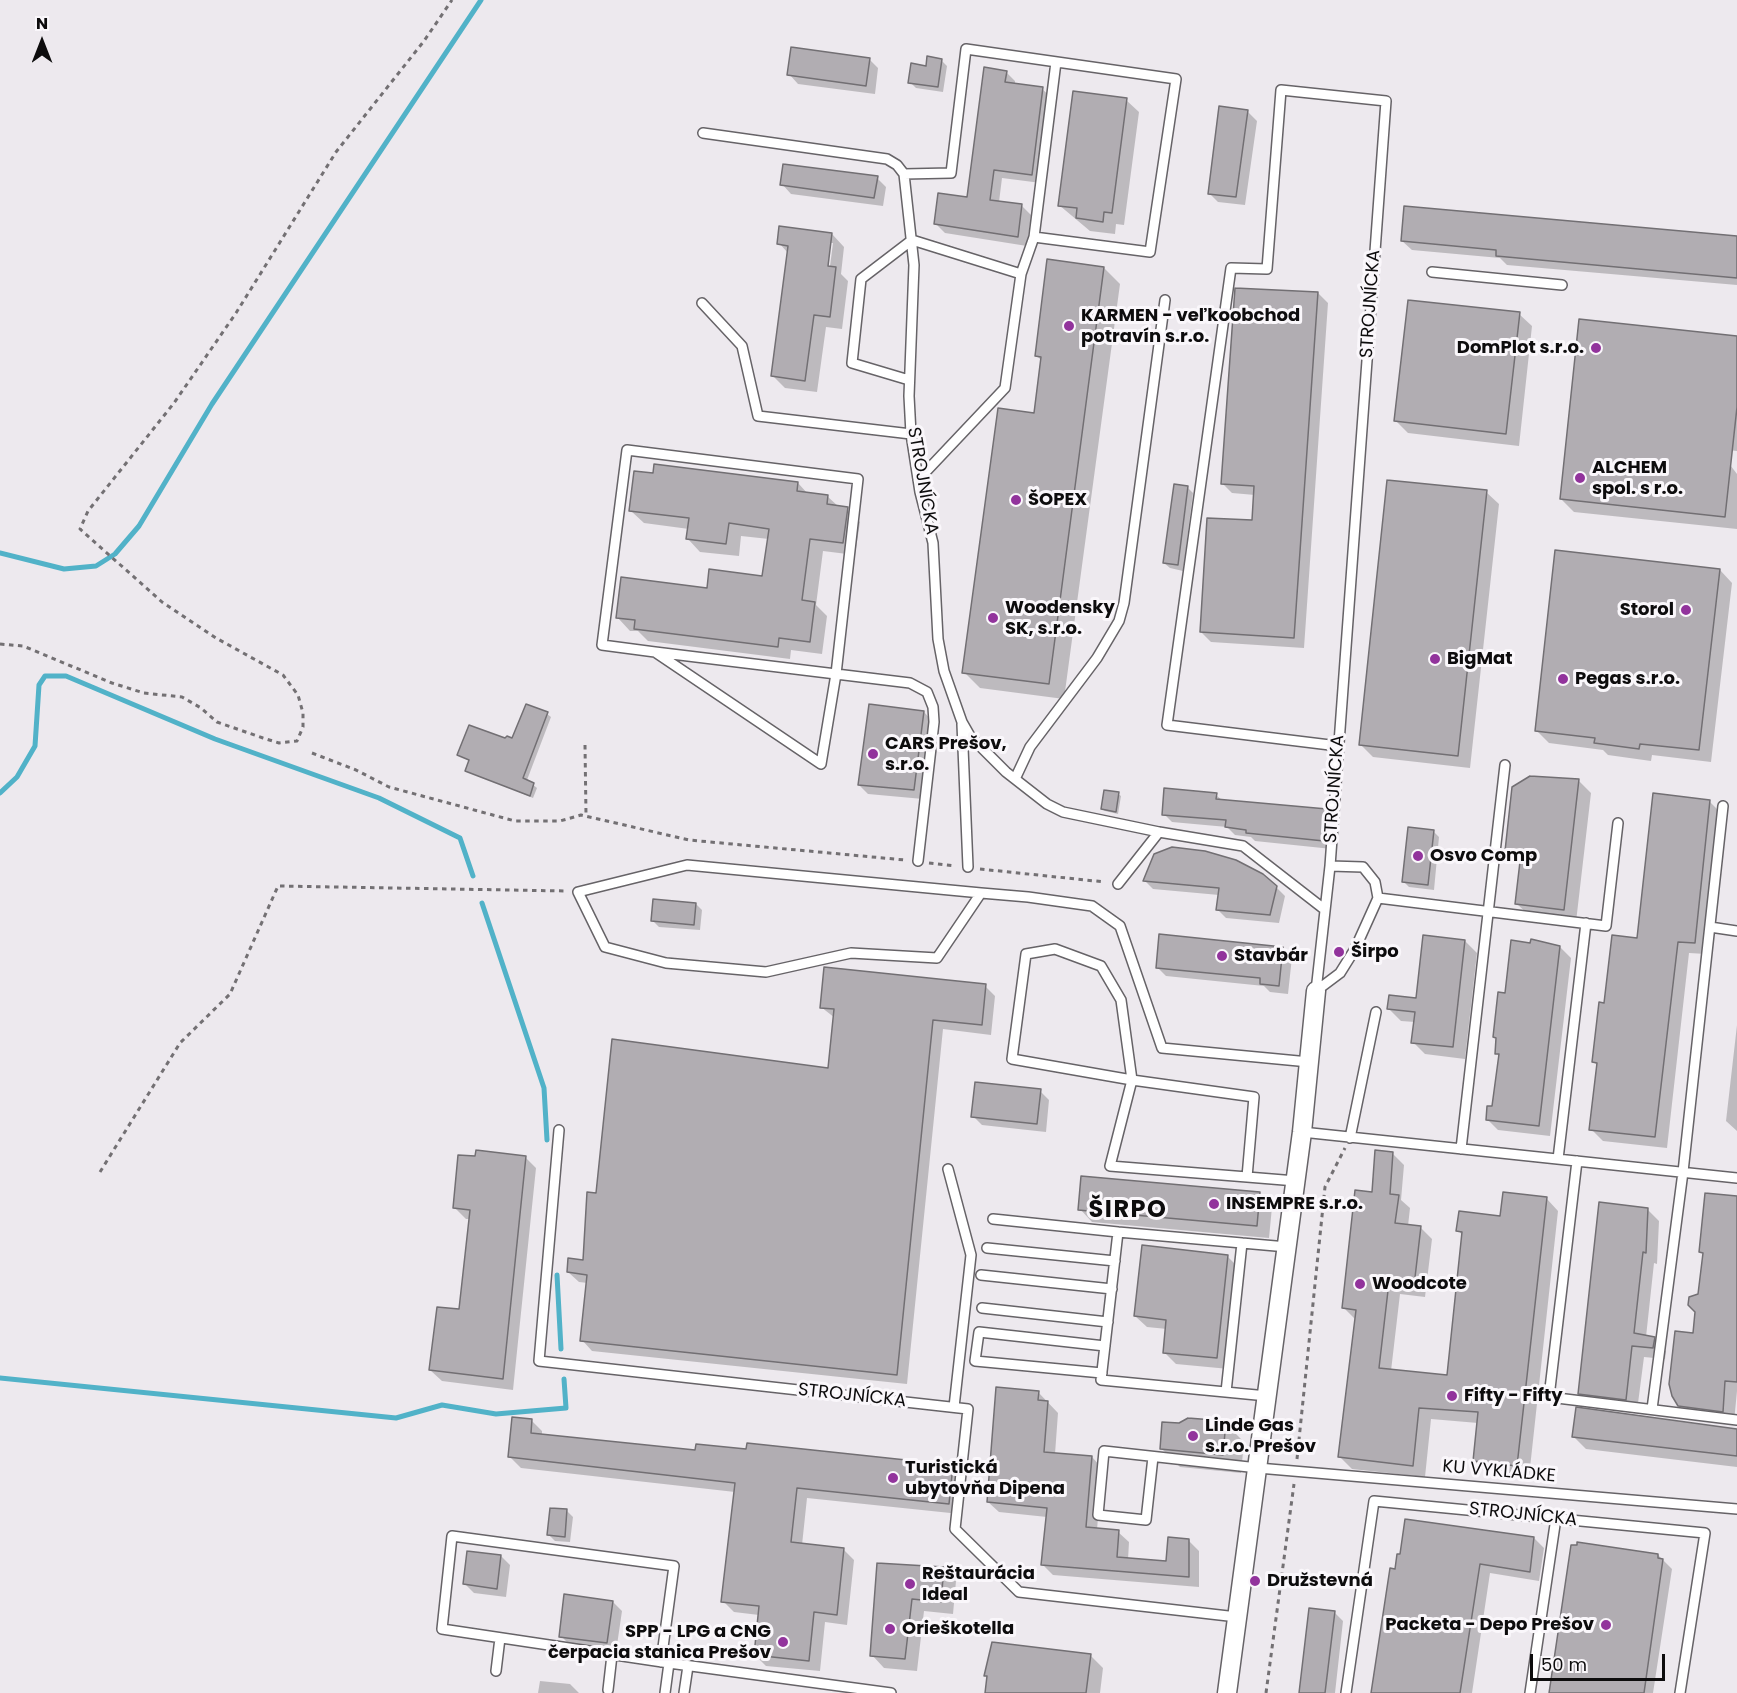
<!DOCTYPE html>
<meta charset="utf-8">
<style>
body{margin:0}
#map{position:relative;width:1737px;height:1693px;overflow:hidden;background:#ede9ee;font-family:Poppins,sans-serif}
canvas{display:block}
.north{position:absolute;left:12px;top:12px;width:60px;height:60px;-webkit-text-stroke:4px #faf7fb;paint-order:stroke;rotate:0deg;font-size:16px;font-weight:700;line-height:24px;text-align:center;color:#0d0c0d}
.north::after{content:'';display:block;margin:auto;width:21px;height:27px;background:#0d0c0d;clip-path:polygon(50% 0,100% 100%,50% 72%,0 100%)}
.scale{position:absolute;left:1530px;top:1654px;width:135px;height:27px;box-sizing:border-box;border:3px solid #0d0c0d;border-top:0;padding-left:8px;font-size:18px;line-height:21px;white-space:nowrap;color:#0d0c0d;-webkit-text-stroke:4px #faf7fb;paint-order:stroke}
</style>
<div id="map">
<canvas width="1737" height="1693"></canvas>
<div class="north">N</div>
<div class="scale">50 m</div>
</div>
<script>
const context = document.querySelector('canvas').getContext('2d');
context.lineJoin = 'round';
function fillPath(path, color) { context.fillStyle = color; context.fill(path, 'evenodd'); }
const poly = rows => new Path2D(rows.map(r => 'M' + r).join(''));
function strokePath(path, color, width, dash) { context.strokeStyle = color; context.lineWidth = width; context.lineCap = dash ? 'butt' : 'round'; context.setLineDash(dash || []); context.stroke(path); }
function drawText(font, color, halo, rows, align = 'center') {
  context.font = font + ' Poppins,sans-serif'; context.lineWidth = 6; context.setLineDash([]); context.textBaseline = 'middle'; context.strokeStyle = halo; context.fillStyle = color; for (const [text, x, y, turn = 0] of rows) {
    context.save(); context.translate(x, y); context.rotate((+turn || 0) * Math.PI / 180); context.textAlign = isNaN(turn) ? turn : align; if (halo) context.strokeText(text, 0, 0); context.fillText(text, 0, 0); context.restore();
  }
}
fillPath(poly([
 [869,59,878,68,875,94,798,84,789,74],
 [941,60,947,66,943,92,916,88,910,82,927,67],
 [1006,72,1015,81,1015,85,1042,89,1052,98,1041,183,1002,178,999,202,1022,206,1031,215,1027,246,945,233,936,224,968,198],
 [1126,100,1139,112,1124,225,1116,224,1115,234,1090,231,1059,205],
 [1247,111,1257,121,1245,205,1218,202,1209,193],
 [877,178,886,187,883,206,791,194,782,184],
 [832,234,844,247,841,274,848,281,842,329,826,327,817,392,785,388,772,375,788,253,779,243],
 [830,243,833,243,829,274,826,273],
 [1737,237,1737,285,1507,265,1500,258,1412,250,1402,241],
 [1104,268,1120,284,1064,699,980,688,964,672,1035,414,1042,361,1036,355],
 [1318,293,1328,303,1304,648,1211,642,1201,632,1253,522,1255,495,1232,493,1222,483],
 [1519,314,1532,326,1519,446,1408,433,1396,421],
 [1737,337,1737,451,1718,449,1737,474,1737,529,1574,512,1561,499],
 [798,483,808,494,827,496,839,507,847,509,860,522,855,555,823,551,816,605,827,616,822,654,791,650,790,659,648,641,638,631,630,631,618,618,708,590,764,578,769,539,741,536,739,556,700,552,688,539,689,529,644,523,631,511],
 [1187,487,1193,493,1183,571,1170,568,1164,563],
 [1486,492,1499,504,1470,768,1373,757,1361,745],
 [1720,570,1732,583,1711,762,1652,755,1651,761,1608,755,1603,750,1549,743,1537,731],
 [924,712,933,722,923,799,868,794,859,785],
 [547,714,551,717,527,780,537,788,533,798,467,770,470,761,459,755,512,740],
 [1578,780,1591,793,1576,922,1530,916,1517,904,1521,864,1507,851],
 [1118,794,1121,796,1118,814,1105,811,1102,809],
 [1216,795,1223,801,1326,810,1334,819,1332,849,1255,841,1251,837,1235,835,1227,827,1172,822,1164,814],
 [1709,801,1721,813,1706,954,1689,953,1667,1148,1603,1141,1591,1129,1598,1066,1594,1062,1605,1004],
 [1433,831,1439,837,1434,890,1409,887,1403,881],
 [1145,881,1276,887,1285,896,1279,923,1226,918,1218,910,1219,895,1153,889],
 [696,904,702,910,700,930,659,927,653,921],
 [1532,940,1560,947,1571,958,1550,1136,1498,1130,1487,1119,1494,1108,1500,1057,1496,1053,1498,1040,1495,1037,1506,995],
 [1465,941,1477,953,1465,1059,1425,1054,1413,1042,1415,1022,1401,1021,1389,1009,1417,999],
 [1283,948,1292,957,1288,994,1270,992,1264,986,1166,976,1157,967],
 [985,986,995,996,991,1035,943,1029,907,1384,592,1351,582,1340,588,1283,579,1282,568,1272,584,1261,597,1195,829,1070,835,1018,821,1007],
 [1737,1025,1737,1131,1726,1121],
 [1040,1091,1049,1100,1046,1132,982,1125,973,1116],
 [1392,1153,1404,1165,1401,1200,1410,1208,1408,1226,1420,1227,1432,1239,1425,1297,1400,1294,1391,1371,1448,1377,1463,1236,1458,1230,1501,1218,1547,1199,1558,1211,1529,1477,1486,1473,1474,1461,1478,1423,1431,1419,1425,1477,1352,1469,1340,1457,1356,1320,1343,1307,1374,1193],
 [525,1157,536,1168,513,1390,442,1381,430,1370,461,1311,470,1219,466,1219,455,1208],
 [1259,1194,1272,1207,1269,1238,1092,1222,1080,1209],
 [1737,1198,1737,1391,1734,1422,1690,1416,1679,1405,1700,1295,1704,1255,1700,1251],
 [1647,1209,1659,1221,1657,1264,1654,1263,1646,1337,1654,1339,1666,1351,1665,1359,1644,1357,1637,1411,1591,1405,1579,1393],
 [1227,1256,1239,1268,1229,1369,1176,1364,1164,1352,1167,1329,1147,1327,1135,1316],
 [1038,1392,1058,1413,1055,1454,1092,1457,1102,1468,1097,1530,1118,1532,1129,1542,1128,1560,1167,1563,1188,1540,1199,1551,1199,1587,1053,1575,1042,1564,1047,1517,999,1512,988,1502],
 [531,1420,542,1431,542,1436,697,1452,952,1467,963,1478,960,1514,807,1498,802,1545,843,1549,854,1560,847,1625,825,1622,820,1671,766,1666,755,1655,759,1615,734,1612,723,1601,735,1492,521,1468,510,1457],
 [1225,1423,1244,1442,1241,1473,1180,1467,1161,1448],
 [1737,1429,1737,1467,1586,1449,1574,1437],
 [567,1511,573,1517,570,1542,555,1541,549,1535],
 [1534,1538,1544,1548,1539,1581,1490,1573,1472,1693,1373,1693,1396,1570],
 [1658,1555,1672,1569,1653,1693,1551,1693],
 [501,1556,510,1565,506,1597,474,1593,465,1584],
 [879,1564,944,1569,956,1581,953,1614,924,1611,917,1671,884,1668,872,1655],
 [613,1602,622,1611,616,1652,570,1645,561,1636],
 [1334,1612,1343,1621,1335,1693,1301,1693],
 [1090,1655,1103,1668,1100,1693,987,1693],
 [540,1681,570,1684,579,1693,538,1693]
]), '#0003');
strokePath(poly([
 [0,553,64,569,96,566,115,554,139,526,212,404,481,0],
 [0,793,17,777,35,746,39,685,45,676,66,676,215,739,379,798,460,838,473,876],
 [482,903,544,1088,547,1140],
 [557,1275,561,1349],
 [0,1378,396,1418,442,1405,496,1414,566,1408,564,1379]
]), '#51b2c8', 5);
const building = poly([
 [791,47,870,58,866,86,787,75,791,47],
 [927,56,942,59,938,87,908,83,911,63,926,66,927,56],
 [984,67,1007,71,1005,82,1043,87,1032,175,994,170,990,200,1022,204,1018,237,934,224,938,193,967,197,984,67],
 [1073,91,1127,98,1112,213,1104,212,1103,222,1076,218,1077,208,1058,206,1073,91],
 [1219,106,1248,110,1236,197,1208,194,1219,106],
 [783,164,878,176,874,198,780,185,783,164],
 [1404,206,1737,236,1737,278,1496,256,1496,250,1401,241,1404,206],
 [779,226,832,233,828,266,836,267,830,317,814,315,805,381,771,376,788,246,777,244,779,226],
 [1047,259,1104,267,1049,684,962,673,998,408,1034,413,1041,357,1035,356,1047,259],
 [1235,288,1318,292,1294,638,1200,632,1207,518,1252,520,1254,486,1221,484,1235,288],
 [1408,300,1520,312,1506,434,1394,421,1408,300],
 [1579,319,1737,336,1737,407,1725,517,1560,499,1579,319],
 [654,464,798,482,797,491,828,495,827,504,848,507,843,543,810,539,802,600,815,602,810,642,779,638,778,647,634,629,635,620,616,618,621,577,707,588,709,569,762,576,769,529,729,523,726,544,686,539,689,518,629,511,634,471,653,473,654,464],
 [1387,480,1487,490,1458,756,1359,745,1387,480],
 [1174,484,1188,486,1178,565,1163,563,1174,484],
 [1555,550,1720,569,1699,750,1640,744,1639,749,1594,743,1595,738,1535,731,1555,550],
 [526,704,548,712,523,778,534,783,530,796,465,771,469,760,457,755,469,725,505,738,507,736,512,738,526,704],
 [869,704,924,711,914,790,858,785,869,704],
 [1530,776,1579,779,1564,910,1515,904,1521,853,1505,851,1512,787,1530,776],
 [1164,788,1217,793,1216,799,1327,809,1324,841,1246,833,1246,830,1225,827,1226,820,1162,815,1164,788],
 [1104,790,1119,792,1116,812,1101,809,1104,790],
 [1653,793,1710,800,1695,943,1678,942,1655,1137,1589,1130,1597,1063,1592,1062,1599,1002,1604,1003,1612,935,1637,938,1653,793],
 [1408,827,1434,830,1428,885,1402,882,1408,827],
 [1172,847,1205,851,1236,860,1263,874,1277,886,1270,915,1216,910,1219,888,1143,881,1154,854,1172,847],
 [653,899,696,903,694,925,651,921,653,899],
 [1159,934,1283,947,1279,986,1260,984,1260,978,1156,968,1159,934],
 [1423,935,1465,940,1453,1047,1411,1043,1415,1012,1387,1009,1389,995,1416,998,1423,935],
 [1531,939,1560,946,1539,1126,1486,1120,1487,1106,1492,1106,1499,1054,1495,1054,1496,1038,1493,1037,1498,992,1505,993,1511,940,1530,943,1531,939],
 [824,967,986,984,982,1025,933,1020,897,1375,580,1341,587,1275,567,1272,568,1258,583,1260,587,1192,596,1193,612,1039,828,1068,834,1009,820,1008,824,967],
 [975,1082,1041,1089,1037,1124,971,1117,975,1082],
 [476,1150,526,1156,503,1379,429,1370,437,1307,459,1309,470,1210,453,1208,458,1155,475,1156,476,1150],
 [1375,1150,1393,1152,1390,1194,1399,1195,1395,1223,1421,1226,1414,1286,1389,1282,1379,1368,1447,1375,1462,1232,1456,1231,1459,1211,1500,1216,1503,1192,1547,1197,1517,1466,1473,1461,1478,1412,1419,1408,1413,1466,1338,1457,1356,1310,1342,1308,1355,1190,1372,1192,1375,1150],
 [1081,1176,1260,1192,1257,1226,1078,1210,1081,1176],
 [1705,1193,1737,1196,1737,1382,1725,1381,1723,1412,1678,1406,1672,1396,1669,1384,1675,1331,1693,1333,1695,1312,1688,1305,1689,1297,1698,1294,1703,1253,1699,1252,1705,1193],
 [1599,1202,1648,1208,1646,1253,1643,1252,1634,1333,1655,1337,1653,1348,1632,1346,1626,1400,1578,1394,1599,1202],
 [1142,1245,1228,1255,1217,1358,1163,1353,1166,1320,1134,1316,1142,1245],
 [996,1387,1039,1391,1038,1400,1048,1401,1044,1452,1092,1456,1086,1527,1119,1530,1117,1557,1166,1561,1168,1537,1189,1539,1189,1577,1041,1565,1047,1508,987,1502,996,1387],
 [1576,1407,1737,1429,1737,1456,1572,1437,1576,1407],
 [512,1417,532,1419,531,1433,695,1450,696,1444,746,1449,747,1443,953,1465,949,1504,797,1488,791,1542,844,1548,837,1615,814,1612,809,1661,754,1655,759,1606,721,1602,735,1483,508,1457,512,1417],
 [1188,1418,1226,1421,1223,1455,1160,1449,1162,1422,1179,1423,1188,1418],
 [550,1508,567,1509,565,1537,547,1535,550,1508],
 [1405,1519,1534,1537,1530,1572,1480,1564,1460,1693,1371,1693,1390,1568,1395,1569,1397,1554,1400,1554,1405,1519],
 [1577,1542,1658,1554,1658,1558,1663,1559,1644,1693,1549,1693,1571,1545,1577,1545,1577,1542],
 [467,1551,501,1555,497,1589,463,1584,467,1551],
 [877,1563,944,1567,941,1602,912,1599,905,1659,870,1656,877,1563],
 [564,1594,613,1601,607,1643,559,1637,564,1594],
 [1309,1608,1335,1611,1325,1693,1299,1693,1309,1608],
 [992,1642,1091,1654,1086,1693,985,1693,987,1676,984,1676,992,1642]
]);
fillPath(building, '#b1adb2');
strokePath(building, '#726f73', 1.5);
const service = poly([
 [703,133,887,159,897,165,904,174,914,265,909,396,911,434,920,492,933,543,938,639,944,671,962,722,970,736,1006,772,1047,804,1063,812,1159,832],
 [904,174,951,173,966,49,1176,79,1150,252,1034,237,1021,274],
 [1034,237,1056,62],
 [1432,272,1562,285],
 [702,303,742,346,758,416,911,434],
 [909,380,852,363,861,279,912,240,1021,274,1005,388,918,480],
 [655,652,821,764,836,674,858,479,627,450,602,645,655,652,836,674,910,683,927,692,933,707,934,722,918,861],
 [962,724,968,867],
 [1015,779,1030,747,1097,658,1119,621,1124,603,1165,300],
 [1118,884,1159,832,1243,846,1324,909],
 [981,893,937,958,851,953,766,972,666,963,605,947,578,892,687,865,981,893,1028,897,1092,906,1120,926,1162,1048,1309,1062],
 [1378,898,1606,926,1618,823],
 [1710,927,1737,931],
 [1316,991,1330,866,1386,101,1281,90,1267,269,1231,268,1167,725,1338,746],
 [1316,991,1340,973,1355,949,1378,898,1375,882,1363,867,1330,866],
 [559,1130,539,1361,968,1409,955,1529,1019,1592,1237,1617],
 [1302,1132,1737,1178],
 [1350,1138,1376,1012],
 [1461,1149,1505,765],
 [1558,1159,1586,923],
 [1577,1161,1549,1397,1737,1420],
 [948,1169,971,1255,954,1407],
 [1247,1177,1254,1097,1132,1080,1012,1059,1026,954,1055,949,1101,966,1121,1000,1132,1080,1110,1166,1247,1177,1296,1181],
 [993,1219,1118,1232],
 [987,1248,1115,1261],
 [981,1275,1112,1289],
 [982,1308,1108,1322],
 [1102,1373,975,1361,979,1332,1105,1346],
 [1226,1392,1242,1243],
 [1267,1396,1101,1380,1118,1232,1287,1247],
 [1652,1409,1683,1172,1723,806],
 [1153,1457,1146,1520,1098,1515,1104,1451,1258,1468,1737,1509],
 [661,1662,674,1566,452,1536,442,1629,669,1663,891,1693],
 [496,1671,500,1638],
 [608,1690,612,1655],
 [665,1693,669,1663],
 [684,1693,688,1666],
 [1346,1693,1374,1501,1705,1533,1680,1693],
 [1530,1693,1556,1518]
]);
const minor = poly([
 [1227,1693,1302,1132,1316,991]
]);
strokePath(service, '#666367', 12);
strokePath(minor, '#666367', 21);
strokePath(poly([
 [0,644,23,646,112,683,144,693,182,697,201,708,217,722,263,738,279,743,297,741,303,727,303,713,298,695,283,675,216,638,162,602,80,529,88,511,174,403,236,313,336,152,424,41,452,0],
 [585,745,586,815],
 [312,753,356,770,389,787,515,821,560,821,581,815,689,840,905,860],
 [929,863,955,866],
 [980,869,1105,882],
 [100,1172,180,1043,230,994,278,886,567,891],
 [1297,1459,1325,1187,1345,1148],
 [1266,1693,1294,1484]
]), '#737073', 3, [4.5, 4.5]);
strokePath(service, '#fff', 9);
strokePath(minor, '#fff', 18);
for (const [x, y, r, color] of [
 [1069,326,6,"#92339c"],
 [1596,348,6,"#92339c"],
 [1580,478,6,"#92339c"],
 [1016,500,6,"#92339c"],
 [1686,610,6,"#92339c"],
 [993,618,6,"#92339c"],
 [1435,659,6,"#92339c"],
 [1563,679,6,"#92339c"],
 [873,754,6,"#92339c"],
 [1418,856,6,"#92339c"],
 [1339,952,6,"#92339c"],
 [1222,956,6,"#92339c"],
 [1214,1204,6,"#92339c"],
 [1360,1284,6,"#92339c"],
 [1452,1396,6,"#92339c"],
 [1193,1436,6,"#92339c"],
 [893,1478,6,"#92339c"],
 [1255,1581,6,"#92339c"],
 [910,1584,6,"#92339c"],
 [1606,1625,6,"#92339c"],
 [890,1629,6,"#92339c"],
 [783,1642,6,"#92339c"]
]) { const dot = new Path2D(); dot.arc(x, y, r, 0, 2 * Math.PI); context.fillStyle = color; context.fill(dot); strokePath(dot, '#faf7fb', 2); }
drawText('18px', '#0d0c0d', '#faf7fb', [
 ["STROJNÍCKA",1371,304,-86],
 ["STROJNÍCKA",922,481,80],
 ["STROJNÍCKA",1335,789,-86],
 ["STROJNÍCKA",852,1396,6],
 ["KU VYKLÁDKE",1499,1472,5],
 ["STROJNÍCKA",1523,1515,6]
]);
drawText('bold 18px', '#0d0c0d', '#faf7fb', [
 ["KARMEN - veľkoobchod",1081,316],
 ["potravín s.r.o.",1081,337],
 ["DomPlot s.r.o.",1584,348,"right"],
 ["ALCHEM",1592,468],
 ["spol. s r.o.",1592,489],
 ["ŠOPEX",1028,500],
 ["Woodensky",1005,608],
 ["SK, s.r.o.",1005,629],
 ["Storol",1674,610,"right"],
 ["BigMat",1447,659],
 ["Pegas s.r.o.",1575,679],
 ["CARS Prešov,",885,744],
 ["s.r.o.",885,765],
 ["Osvo Comp",1430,856],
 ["Širpo",1351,952],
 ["Stavbár",1234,956],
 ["INSEMPRE s.r.o.",1226,1204],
 ["Woodcote",1372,1284],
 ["Fifty - Fifty",1464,1396],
 ["Linde Gas",1205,1426],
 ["s.r.o. Prešov",1205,1447],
 ["Turistická",905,1468],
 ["ubytovňa Dipena",905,1489],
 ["Reštaurácia",922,1574],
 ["Ideal",922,1595],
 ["Družstevná",1267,1581],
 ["Packeta - Depo Prešov",1594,1625,"right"],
 ["Orieškotella",902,1629],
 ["SPP - LPG a CNG",771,1632,"right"],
 ["čerpacia stanica Prešov",771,1653,"right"]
], 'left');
context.letterSpacing = '1.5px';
drawText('bold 24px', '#0d0c0d', '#faf7fb', [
 ["ŠIRPO",1128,1211]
]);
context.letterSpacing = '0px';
</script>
